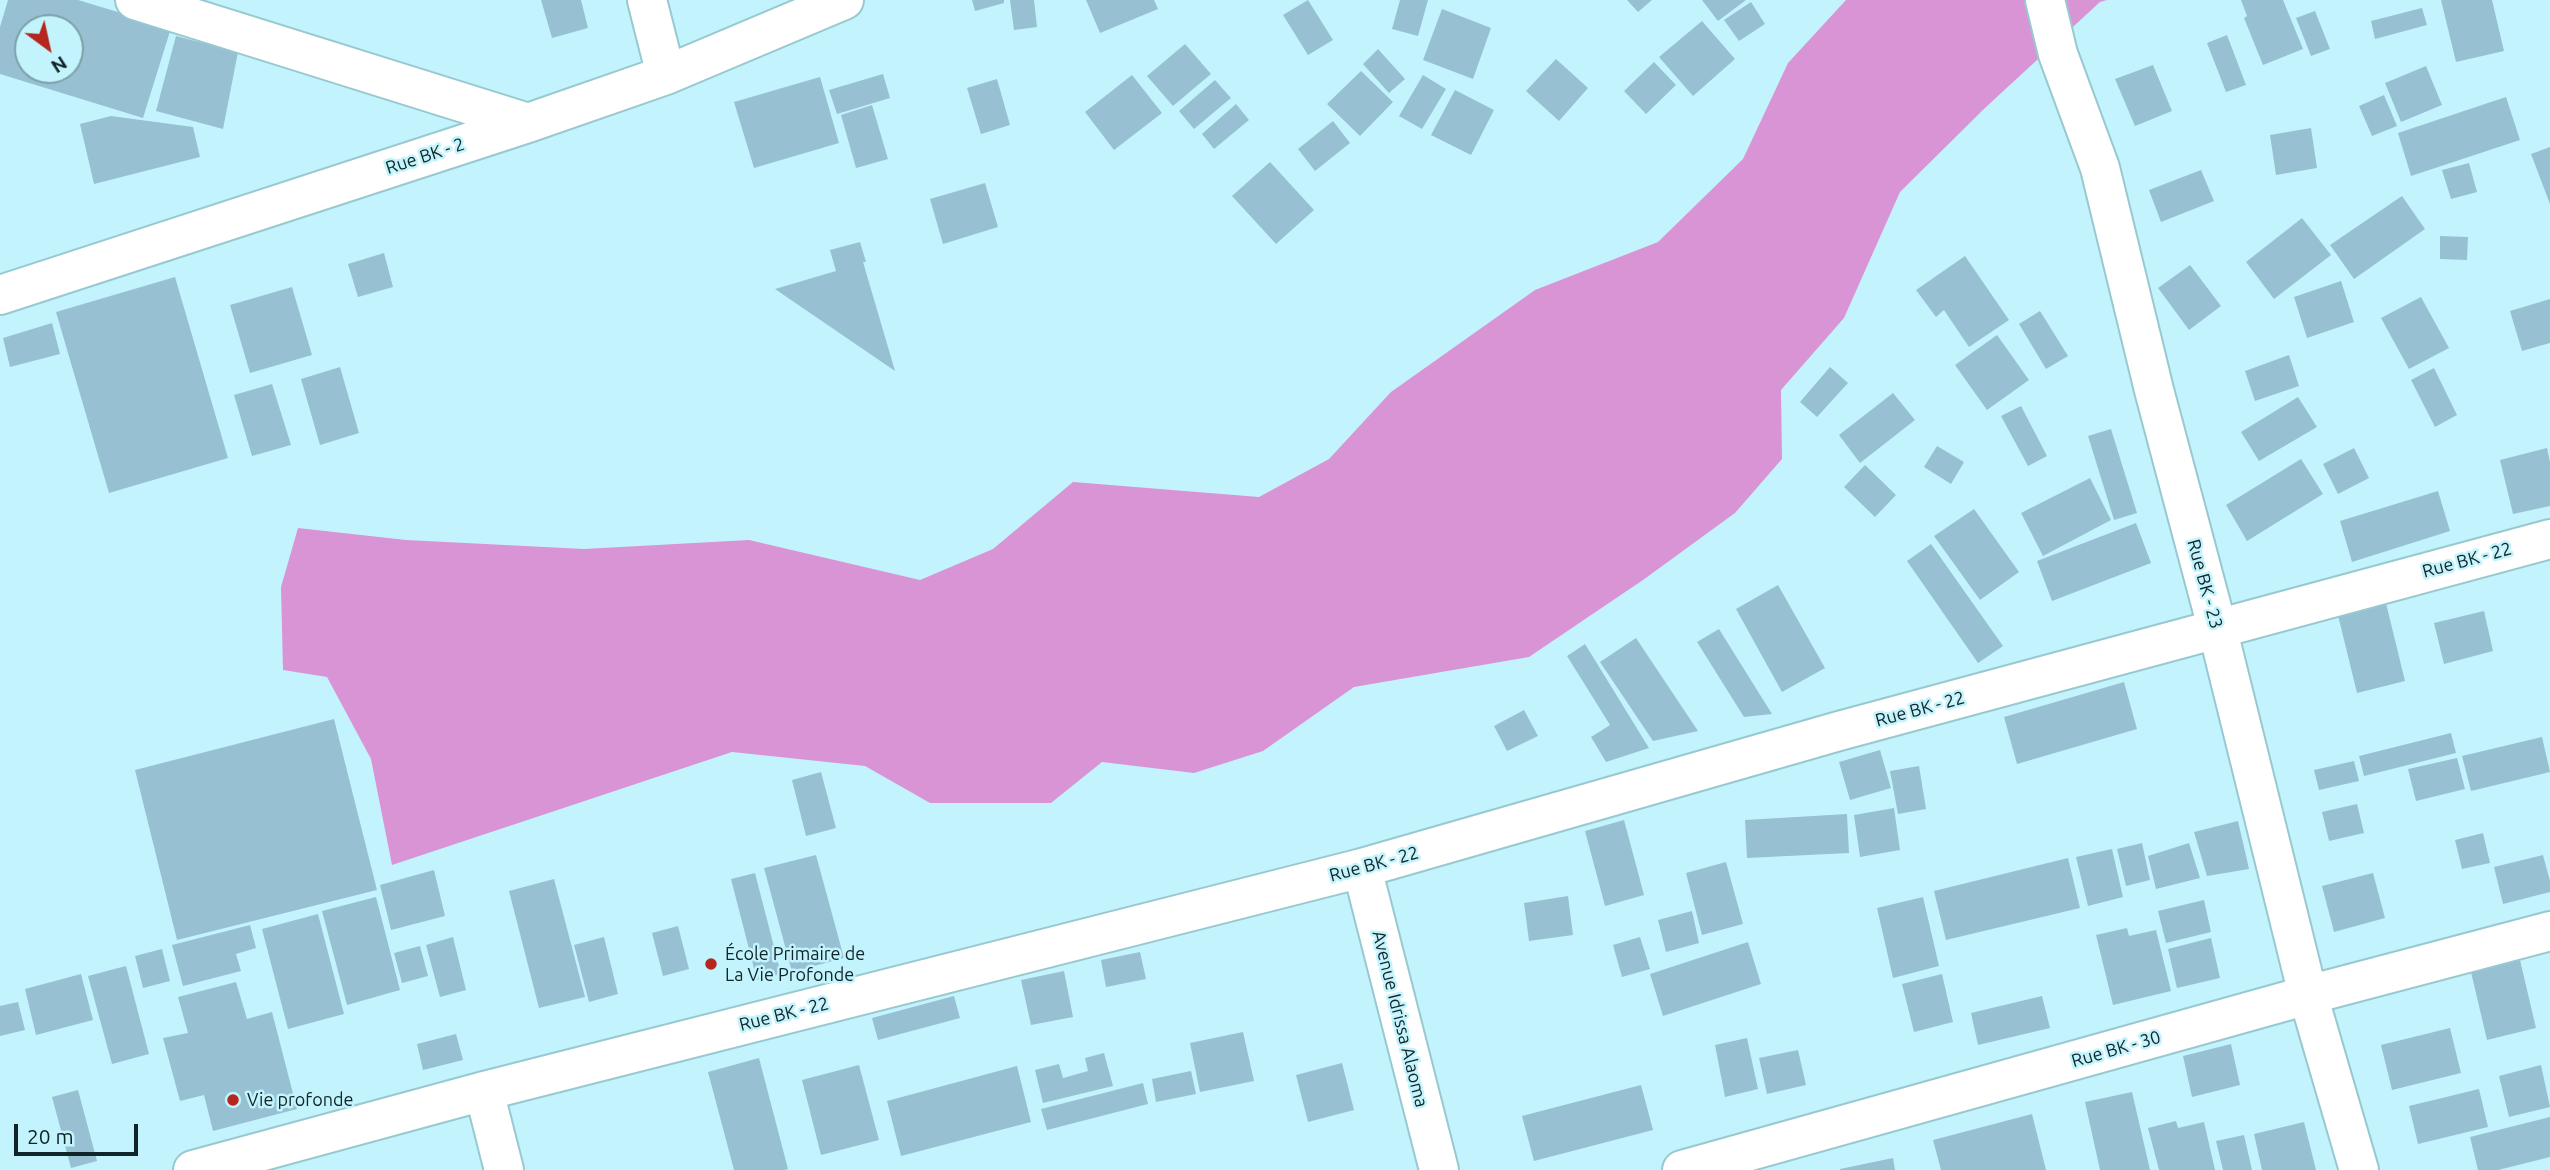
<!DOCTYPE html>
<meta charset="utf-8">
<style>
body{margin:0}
#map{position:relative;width:2550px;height:1170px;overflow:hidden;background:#c3f4fd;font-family:Ubuntu,sans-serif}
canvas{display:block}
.north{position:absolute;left:14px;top:14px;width:70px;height:70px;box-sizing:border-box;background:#c3f4fd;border:2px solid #7ca1a7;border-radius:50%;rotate:147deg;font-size:19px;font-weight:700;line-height:28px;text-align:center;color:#112427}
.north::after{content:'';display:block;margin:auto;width:24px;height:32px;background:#b4261e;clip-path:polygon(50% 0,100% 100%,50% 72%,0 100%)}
.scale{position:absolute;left:14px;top:1124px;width:124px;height:32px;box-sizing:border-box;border:4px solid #112427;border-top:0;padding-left:9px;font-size:21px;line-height:24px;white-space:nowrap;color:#112427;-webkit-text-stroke:5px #c3f4fd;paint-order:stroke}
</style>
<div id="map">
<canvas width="2550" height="1170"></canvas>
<div class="north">N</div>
<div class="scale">20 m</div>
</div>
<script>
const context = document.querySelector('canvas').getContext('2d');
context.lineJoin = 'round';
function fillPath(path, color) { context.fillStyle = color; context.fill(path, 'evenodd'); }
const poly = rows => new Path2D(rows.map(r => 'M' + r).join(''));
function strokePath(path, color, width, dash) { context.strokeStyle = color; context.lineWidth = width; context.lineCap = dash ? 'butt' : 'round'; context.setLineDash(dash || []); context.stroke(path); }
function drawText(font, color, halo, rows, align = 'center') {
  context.font = font + ' Ubuntu,sans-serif'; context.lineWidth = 5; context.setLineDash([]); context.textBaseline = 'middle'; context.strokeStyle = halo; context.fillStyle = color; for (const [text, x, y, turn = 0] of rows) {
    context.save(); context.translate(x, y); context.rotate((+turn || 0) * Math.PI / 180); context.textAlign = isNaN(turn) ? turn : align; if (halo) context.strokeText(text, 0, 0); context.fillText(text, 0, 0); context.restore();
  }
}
fillPath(poly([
 [1846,0,2107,0,2100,2,1986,107,1900,192,1844,318,1781,390,1782,459,1735,513,1643,580,1529,657,1354,687,1263,751,1194,773,1102,762,1051,803,930,803,865,766,732,752,392,865,371,759,327,677,283,670,281,587,298,528,406,540,584,549,749,540,920,580,993,549,1073,482,1259,497,1329,459,1391,392,1535,290,1658,242,1743,159,1788,63]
]), '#d994d5');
fillPath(poly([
 [8,0,78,0,171,28,143,118,0,74,0,27],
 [28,28,70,28,70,70,28,70],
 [541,0,581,0,588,28,552,38],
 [972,0,1004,0,1004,3,975,11],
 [1010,0,1034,0,1037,27,1014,30],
 [1086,0,1154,0,1158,9,1100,33],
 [1308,0,1333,40,1308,55,1283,15],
 [1400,0,1428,0,1418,36,1392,29],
 [1627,0,1652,0,1638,12],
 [1702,0,1746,0,1718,21],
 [2241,0,2283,0,2303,49,2263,65,2244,18,2247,16],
 [2441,0,2492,0,2504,51,2456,62],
 [1751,2,1765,24,1739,41,1724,20],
 [2422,8,2427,25,2375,39,2371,21],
 [1442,9,1491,28,1473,79,1423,60],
 [2315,11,2330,49,2311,56,2296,18],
 [1702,21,1735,59,1693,96,1659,57],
 [2227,35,2246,85,2226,92,2207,43],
 [176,36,238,52,223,129,156,111],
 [1185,44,1211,74,1173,106,1147,76],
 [1378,49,1405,79,1389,93,1363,64],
 [1556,59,1588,88,1559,121,1526,91],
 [1654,62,1676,85,1646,114,1624,91],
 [2153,65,2172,111,2135,126,2115,79],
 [2426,66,2442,105,2401,122,2385,83],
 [1361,71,1393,102,1360,136,1327,104],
 [883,74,890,98,837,114,829,90],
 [1132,75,1162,113,1114,150,1085,112],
 [1423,75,1446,89,1422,129,1399,116],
 [820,77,839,143,754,168,734,102],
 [997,79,1010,125,981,134,967,88],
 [1215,80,1231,98,1194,129,1179,111],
 [1455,90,1494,110,1471,155,1431,135],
 [2384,95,2397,126,2372,136,2359,106],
 [2506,97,2520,140,2411,176,2398,133],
 [1236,104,1249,120,1214,149,1202,134],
 [872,105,888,159,856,168,841,115],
 [111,116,193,127,200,157,94,184,80,124],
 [1333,121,1350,143,1315,171,1298,149],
 [2311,128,2317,168,2276,175,2270,135],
 [2550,147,2550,204,2531,154],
 [1270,162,1314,210,1276,244,1232,196],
 [2469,163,2477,192,2451,199,2442,170],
 [2201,170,2214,201,2161,222,2149,190],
 [985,183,998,227,943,244,930,199],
 [2402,196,2425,229,2354,279,2330,245],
 [2302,218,2331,255,2274,299,2246,262],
 [2440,236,2468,237,2467,260,2440,259],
 [860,242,866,262,863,262,895,371,775,289,836,271,830,250],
 [384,253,393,287,358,297,348,264],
 [1965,256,2009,320,1969,347,1944,310,1936,317,1916,290],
 [2190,265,2221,306,2189,330,2158,288],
 [175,277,228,458,109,493,56,312],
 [2341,281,2354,322,2307,338,2294,297],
 [292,287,312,355,250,373,230,305],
 [2421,297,2449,348,2409,369,2381,318],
 [2550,299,2550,343,2522,351,2510,311],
 [2040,311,2068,356,2046,369,2019,324],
 [52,323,60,354,10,367,3,338],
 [1997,335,2029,380,1987,410,1955,365],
 [2289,355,2299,386,2255,401,2245,371],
 [340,367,359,433,320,445,301,379],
 [1830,367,1848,383,1817,417,1800,402],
 [2434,368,2457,415,2435,427,2411,380],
 [272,384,291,445,252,456,234,395],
 [1893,393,1915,420,1860,463,1839,435],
 [2298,397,2317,427,2259,461,2241,432],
 [2021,406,2047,456,2028,466,2001,416],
 [2111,429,2137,513,2114,520,2088,436],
 [1937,446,1964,462,1951,484,1924,467],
 [2354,448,2369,478,2338,494,2323,464],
 [2547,448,2550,462,2550,506,2513,514,2500,460],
 [2301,459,2323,494,2247,541,2226,505],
 [1865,465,1896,495,1875,517,1844,487],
 [2090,478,2111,520,2043,556,2021,513],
 [2438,491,2450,531,2352,562,2340,521],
 [1974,509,2019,572,1980,600,1934,536],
 [2136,523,2151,563,2052,601,2037,561],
 [1931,544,2003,646,1978,663,1907,561],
 [1778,585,1825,668,1782,692,1736,609],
 [2384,595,2405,681,2357,693,2336,607],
 [2484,611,2493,651,2444,664,2434,623],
 [1719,629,1772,714,1744,717,1697,642],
 [1636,638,1698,731,1653,741,1600,662],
 [1585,644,1649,748,1606,762,1591,737,1610,725,1567,656],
 [2124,682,2137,729,2017,764,2004,717],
 [1524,710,1538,736,1507,751,1494,726],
 [334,719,377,890,177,940,135,770],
 [2451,733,2456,753,2364,776,2359,756],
 [2542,737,2550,772,2471,791,2462,756],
 [1880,750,1891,788,1850,800,1839,762],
 [2457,758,2465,789,2416,801,2408,769],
 [2354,761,2359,781,2319,790,2314,770],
 [1919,766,1926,809,1898,814,1890,771],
 [821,772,836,828,806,836,792,780],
 [2357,804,2364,833,2329,841,2322,812],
 [1894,808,1900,850,1860,857,1854,815],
 [1847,814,1849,853,1747,858,1745,820],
 [1624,820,1644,895,1605,906,1585,831],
 [2238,821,2249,869,2207,876,2194,832],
 [2483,833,2490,863,2462,869,2455,840],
 [2142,843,2150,880,2126,886,2117,849],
 [2189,843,2200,878,2156,889,2148,856],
 [2112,849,2123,897,2088,906,2076,857],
 [816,855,844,958,792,972,764,868],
 [2543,855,2550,881,2550,892,2503,904,2494,867],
 [2068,858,2080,908,1946,940,1934,891],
 [1726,862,1743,924,1702,935,1686,873],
 [434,870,445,916,391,930,380,885],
 [755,873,781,974,757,980,731,879],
 [2373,873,2385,918,2334,932,2322,886],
 [554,879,585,997,539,1008,509,891],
 [1568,896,1573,935,1529,941,1524,903],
 [376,897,400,990,347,1005,322,911],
 [1923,897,1939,966,1893,978,1877,908],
 [2204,900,2211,932,2166,943,2158,911],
 [1692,911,1699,943,1666,952,1658,920],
 [318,914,344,1014,288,1029,262,929],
 [250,925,256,948,236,954,241,971,183,986,172,945],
 [678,926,689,969,663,976,652,933],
 [2127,928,2129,936,2156,930,2171,991,2113,1005,2096,935],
 [453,937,466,990,440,997,426,945],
 [604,937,618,994,589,1002,574,945],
 [1640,937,1650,969,1622,977,1613,945],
 [2211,938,2220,978,2177,988,2168,949],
 [1748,942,1761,984,1663,1016,1650,974],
 [420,946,428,976,402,983,394,953],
 [162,949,170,981,143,988,135,956],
 [1140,952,1146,979,1106,987,1101,960],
 [2520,960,2536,1028,2487,1040,2471,972],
 [126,966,149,1054,112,1064,88,976],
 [1064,971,1073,1017,1031,1025,1021,980],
 [81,974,93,1020,36,1035,25,989],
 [1942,974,1953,1022,1914,1032,1902,984],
 [236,982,247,1019,272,1012,297,1109,213,1131,204,1095,180,1101,163,1038,188,1033,178,997],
 [954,996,960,1018,878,1040,872,1018],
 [2042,996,2050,1028,1978,1045,1971,1013],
 [18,1002,25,1030,0,1036,0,1006],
 [2450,1028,2461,1073,2392,1090,2381,1045],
 [1243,1032,1254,1081,1200,1092,1190,1043],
 [456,1034,463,1060,423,1070,417,1044],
 [1747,1038,1758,1089,1725,1097,1715,1045],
 [2231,1044,2240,1085,2192,1097,2183,1056],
 [1798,1050,1806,1085,1767,1094,1759,1058],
 [1104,1053,1113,1086,1043,1103,1035,1070,1059,1064,1063,1078,1088,1071,1085,1058],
 [759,1058,788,1169,784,1170,734,1170,708,1072],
 [1342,1063,1354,1110,1308,1122,1296,1075],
 [859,1065,879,1140,821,1155,802,1080],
 [2541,1065,2550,1107,2509,1117,2499,1076],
 [1017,1066,1031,1122,901,1156,887,1101],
 [1191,1071,1196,1094,1156,1102,1152,1079],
 [1143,1083,1148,1104,1047,1130,1041,1109],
 [1641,1085,1653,1130,1534,1161,1522,1116],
 [2479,1089,2488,1127,2418,1144,2409,1106],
 [78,1090,97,1161,71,1168,52,1097],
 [2132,1092,2150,1170,2100,1170,2085,1102],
 [2032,1114,2046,1170,1941,1170,1933,1140],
 [2550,1117,2550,1157,2498,1170,2478,1170,2470,1137],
 [2176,1121,2178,1128,2204,1122,2215,1170,2159,1170,2148,1128],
 [2304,1122,2316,1170,2262,1170,2254,1134],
 [2244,1135,2252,1170,2223,1170,2216,1141],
 [1893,1158,1895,1170,1840,1170,1840,1169]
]), '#97c0d3');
const minor = poly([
 [135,0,528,123],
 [647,0,666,75],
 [2045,0,2058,54,2100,168,2154,390,2217,627,2308,995,2359,1170],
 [0,295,528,123,666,75,844,0],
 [1362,868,1439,1170],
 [484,1091,504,1170],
 [193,1170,484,1091,1362,868,1839,731,2550,539],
 [1682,1170,2308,995,2550,931]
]);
strokePath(minor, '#98c8d0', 42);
strokePath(minor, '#fff', 38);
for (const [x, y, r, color] of [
 [711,964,7,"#b4261e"],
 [233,1100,7,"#b4261e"]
]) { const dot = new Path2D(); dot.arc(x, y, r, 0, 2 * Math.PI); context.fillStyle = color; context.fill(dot); strokePath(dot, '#c3f4fd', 2.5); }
drawText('18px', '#112427', '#c3f4fd', [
 ["Rue BK - 2",425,156,-18],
 ["Rue BK - 22",2467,560,-15],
 ["Rue BK - 23",2205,584,75],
 ["Rue BK - 22",1920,709,-15],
 ["Rue BK - 22",1374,864,-15],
 ["Rue BK - 22",784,1014,-14],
 ["Avenue Idrissa Alaoma",1400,1019,76],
 ["Rue BK - 30",2116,1049,-16]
]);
drawText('18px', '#112427', '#c3f4fd', [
 ["École Primaire de",725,954],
 ["La Vie Profonde",725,975],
 ["Vie profonde",247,1100]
], 'left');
</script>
